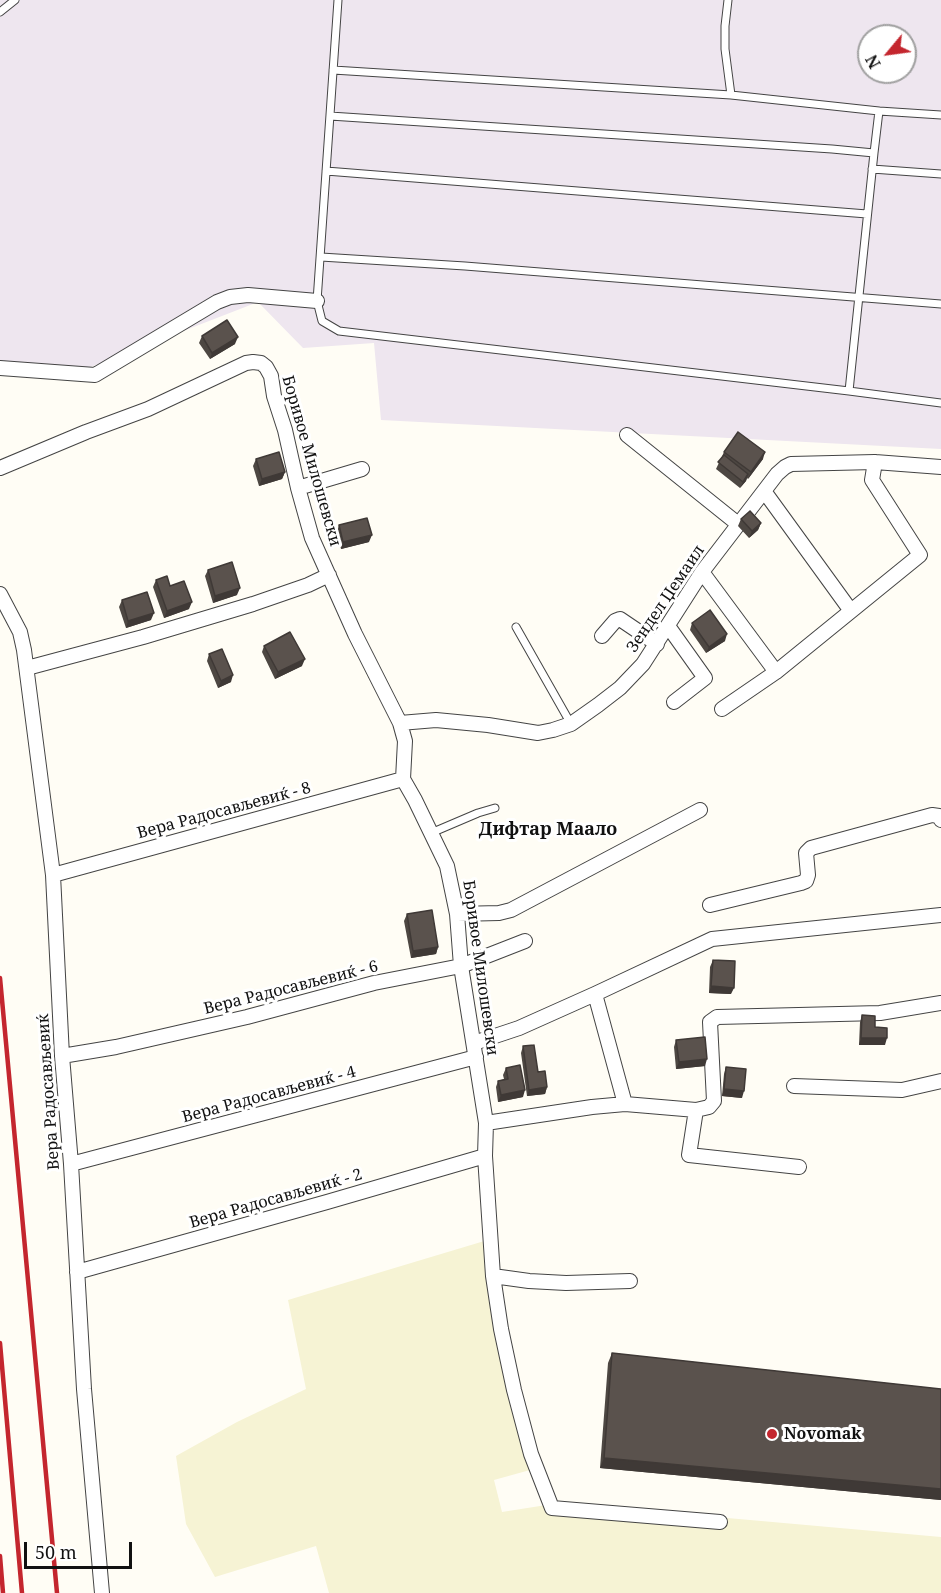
<!DOCTYPE html>
<meta charset="utf-8">
<style>
body{margin:0}
#map{position:relative;width:941px;height:1593px;overflow:hidden;background:#fffdf5;font-family:"Noto Serif",serif}
canvas{display:block}
.north{position:absolute;left:857px;top:24px;width:60px;height:60px;box-sizing:border-box;background:#fff;border:2px solid #a0a0a0;border-radius:50%;rotate:241deg;font-size:16px;font-weight:700;line-height:24px;text-align:center;color:#111}
.north::after{content:'';display:block;margin:auto;width:21px;height:27px;background:#c4262e;clip-path:polygon(50% 0,100% 100%,50% 72%,0 100%)}
.scale{position:absolute;left:24px;top:1542px;width:108px;height:27px;box-sizing:border-box;border:3px solid #111;border-top:0;padding-left:8px;font-size:18px;line-height:21px;white-space:nowrap;color:#111;-webkit-text-stroke:4px #fff;paint-order:stroke}
</style>
<div id="map">
<canvas width="941" height="1593"></canvas>
<div class="north">N</div>
<div class="scale">50 m</div>
</div>
<script>
const context = document.querySelector('canvas').getContext('2d');
context.lineJoin = 'round';
function fillPath(path, color) { context.fillStyle = color; context.fill(path, 'evenodd'); }
const poly = rows => new Path2D(rows.map(r => 'M' + r).join(''));
function strokePath(path, color, width, dash) { context.strokeStyle = color; context.lineWidth = width; context.lineCap = dash ? 'butt' : 'round'; context.setLineDash(dash || []); context.stroke(path); }
function drawText(font, color, halo, rows, align = 'center') {
  context.font = font + ' "Noto Serif",serif'; context.lineWidth = 6; context.setLineDash([]); context.textBaseline = 'middle'; context.strokeStyle = halo; context.fillStyle = color; for (const [text, x, y, turn = 0] of rows) {
    context.save(); context.translate(x, y); context.rotate((+turn || 0) * Math.PI / 180); context.textAlign = isNaN(turn) ? turn : align; if (halo) context.strokeText(text, 0, 0); context.fillText(text, 0, 0); context.restore();
  }
}
fillPath(poly([
 [0,0,941,0,941,449,381,420,374,343,303,348,258,302,70,375,0,372],
 [869,36,905,36,905,72,869,72]
]), '#eee6ef');
fillPath(poly([
 [491,1239,530,1470,494,1480,502,1512,559,1503,941,1537,941,1593,329,1593,316,1546,215,1577,186,1524,176,1456,237,1422,306,1389,288,1300]
]), '#f6f3d4');
const lane = poly([
 [338,0,317,301,322,321,339,331,849,391,941,403],
 [728,0,725,26,725,49,731,95],
 [0,12,15,0],
 [333,70,731,95,879,111,941,115],
 [330,116,832,149,874,153],
 [872,169,941,174],
 [326,171,867,214],
 [321,257,465,266,941,304],
 [849,391,874,153,879,111],
 [516,627,571,724],
 [431,833,478,813,495,808]
]);
const street = poly([
 [0,368,95,375,217,302,230,297,248,295,317,301],
 [627,435,738,524],
 [0,468,86,432,148,409,246,363,253,362,261,363,266,367,271,376,274,396,285,430,298,488,312,538,355,634,400,723,405,741,403,779,415,800,447,866,457,914,461,966,486,1123,485,1156,493,1276,501,1329,514,1390,531,1454,552,1508,720,1522],
 [298,488,362,469],
 [764,491,851,611],
 [702,572,776,672],
 [0,594,20,632,24,650,53,875,62,1056,71,1164,84,1389,102,1593],
 [668,626,705,678,674,702],
 [602,636,615,621,620,619,657,644],
 [27,668,143,637,253,604,308,585,329,575],
 [722,709,776,672,920,555,872,480,875,462],
 [400,723,436,720,488,725,538,733,553,730,571,724,598,705,620,688,643,664,702,572,777,474,785,467,791,464,875,462,941,467],
 [53,875,403,779],
 [710,905,801,883,806,881,808,875,806,853,811,848,932,815,939,816,941,820],
 [457,914,499,913,511,910,700,810],
 [595,994,625,1104],
 [474,1043,519,1028,595,994,712,939,941,915],
 [62,1056,116,1047,247,1017,374,983,461,966,525,941],
 [794,1086,902,1090,941,1081],
 [696,1110,689,1155,799,1167],
 [486,1123,592,1107,625,1104,696,1110,709,1107,714,1101,710,1022,717,1017,880,1013,941,1003],
 [71,1164,476,1057],
 [77,1272,327,1202,485,1156],
 [493,1276,529,1281,566,1283,630,1281]
]);
strokePath(lane, '#444', 9);
strokePath(street, '#444', 16);
strokePath(lane, '#fff', 7);
strokePath(street, '#fff', 14);
strokePath(poly([
 [0,978,57,1593],
 [0,1343,22,1593],
 [0,1556,3,1593]
]), '#c4262e', 4.5);
fillPath(poly([
 [202,336,235,344,210,359,199,343],
 [724,452,763,459,748,479,747,478,746,481,740,488,716,469],
 [256,459,285,472,282,479,259,486,253,466],
 [741,519,761,523,758,530,749,538,738,526],
 [339,525,369,542,341,549,337,532],
 [208,570,237,595,213,603,205,576],
 [156,580,170,586,189,609,164,618,153,587],
 [122,600,151,620,126,628,119,607],
 [692,623,725,641,706,653,690,630],
 [264,646,302,666,275,679,262,652],
 [209,654,231,682,218,688,207,661],
 [407,914,438,947,436,954,411,958,404,921],
 [713,960,731,994,709,993,710,967],
 [862,1015,875,1027,885,1045,859,1045,860,1022],
 [676,1040,705,1066,676,1069,674,1047],
 [523,1046,547,1087,545,1094,527,1096,521,1053],
 [726,1067,742,1098,722,1096,724,1074],
 [506,1068,523,1097,498,1102,496,1087,498,1081,504,1079,503,1075],
 [612,1353,941,1389,941,1500,600,1468,608,1363]
]), '#4d4742');
fillPath(poly([
 [238,337,235,344,210,359,212,353],
 [765,452,763,459,748,479,751,472],
 [285,472,282,479,259,486,262,479],
 [748,474,746,481,740,488,743,482],
 [761,523,758,530,749,538,752,531],
 [372,535,369,542,341,549,343,542],
 [240,588,237,595,213,603,215,596],
 [192,602,189,609,164,618,167,611],
 [154,613,151,620,126,628,128,621],
 [727,634,725,641,706,653,709,647],
 [305,659,302,666,275,679,278,672],
 [233,675,231,682,218,688,221,681],
 [438,947,436,954,411,958,413,951],
 [711,986,734,988,731,994,709,993],
 [861,1038,887,1038,885,1045,859,1045],
 [707,1059,705,1066,676,1069,679,1062],
 [547,1087,545,1094,527,1096,529,1090],
 [724,1089,744,1091,742,1098,722,1096],
 [525,1090,523,1097,498,1102,501,1095],
 [604,1458,941,1489,941,1500,600,1468]
]), '#3f3936');
const building = poly([
 [227,320,238,337,212,353,202,336,227,320],
 [738,432,765,452,751,472,724,452,738,432],
 [279,452,285,472,262,479,256,459,279,452],
 [724,455,748,474,743,482,718,462,724,455],
 [750,511,761,523,752,531,741,519,750,511],
 [367,518,372,535,343,542,339,525,367,518],
 [232,562,240,588,215,596,208,570,232,562],
 [167,576,170,586,184,581,192,602,167,611,156,580,167,576],
 [147,592,154,613,128,621,122,600,147,592],
 [710,610,727,634,709,647,692,623,710,610],
 [290,632,305,659,278,672,264,646,290,632],
 [222,649,233,675,221,681,209,654,222,649],
 [432,910,438,947,413,951,407,914,432,910],
 [713,960,735,961,734,988,711,986,713,960],
 [862,1015,875,1016,875,1027,887,1028,887,1038,861,1038,862,1015],
 [705,1037,707,1059,679,1062,676,1040,705,1037],
 [534,1045,538,1072,545,1071,547,1087,529,1090,523,1046,534,1045],
 [520,1065,525,1090,501,1095,498,1081,508,1079,506,1068,520,1065],
 [726,1067,746,1069,744,1091,724,1089,726,1067],
 [612,1353,941,1389,941,1489,604,1458,612,1353]
]);
fillPath(building, '#5a524d');
strokePath(building, '#3f3936', 1.5);
for (const [x, y, r, color] of [
 [772,1434,6,"#c4262e"]
]) { const dot = new Path2D(); dot.arc(x, y, r, 0, 2 * Math.PI); context.fillStyle = color; context.fill(dot); strokePath(dot, '#fff', 2); }
drawText('16px', '#111', '#fff', [
 ["Боривое Милошевски",311,461,74],
 ["Зендел Џемаил",666,599,-56],
 ["Вера Радосављевиќ - 8",224,811,-15],
 ["Боривое Милошевски",480,968,82],
 ["Вера Радосављевиќ - 6",291,988,-14],
 ["Вера Радосављевиќ",49,1092,-94],
 ["Вера Радосављевиќ - 4",269,1095,-15],
 ["Вера Радосављевиќ - 2",276,1199,-16]
]);
drawText('bold 16px', '#111', '#fff', [
 ["Novomak",784,1434]
], 'left');
drawText('bold 18px', '#111', '#fff', [
 ["Дифтар Маало",548,830]
]);
</script>
